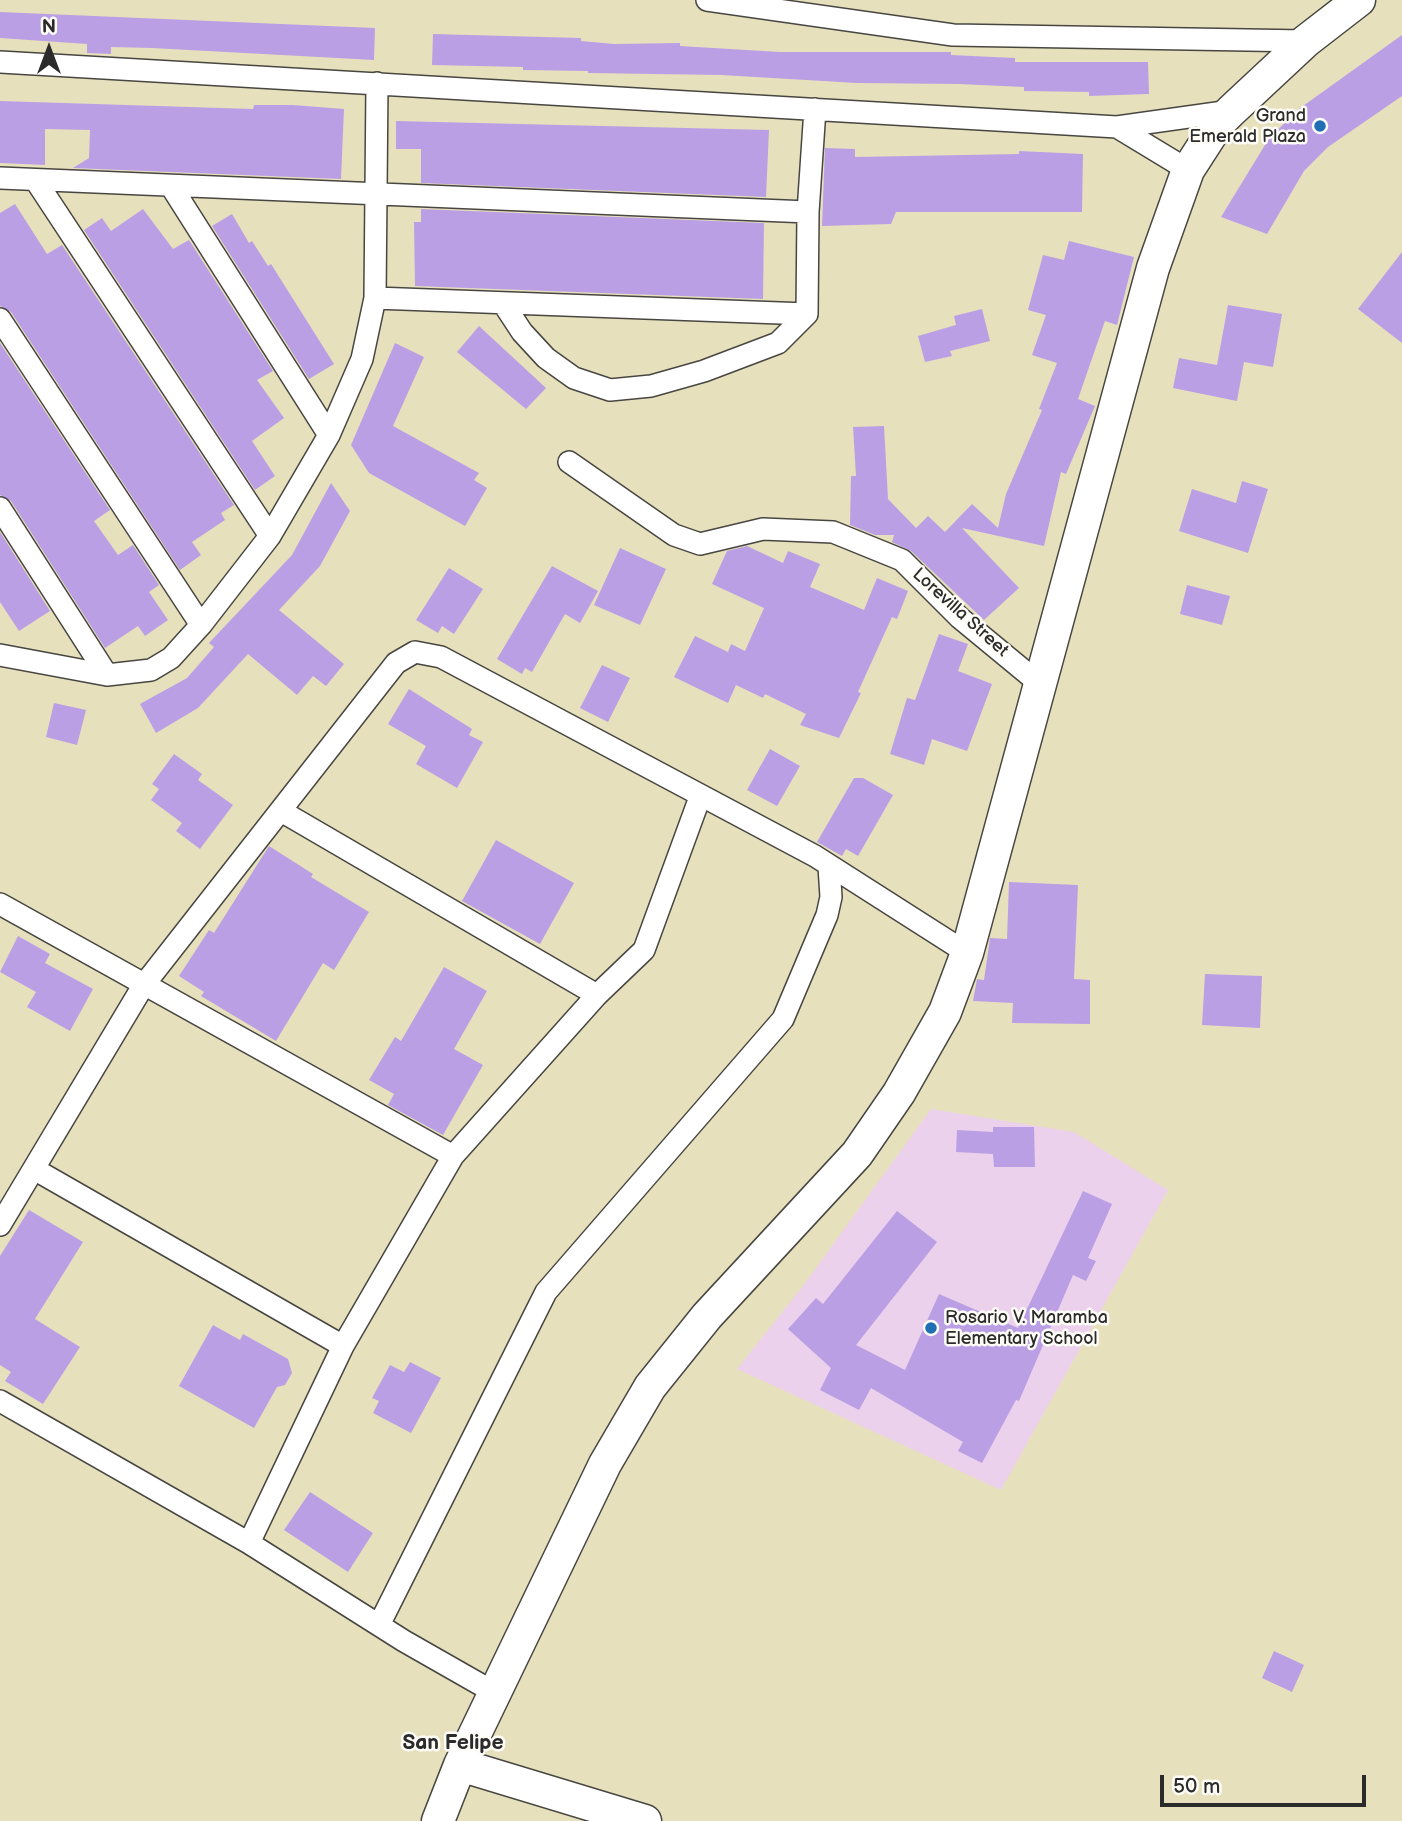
<!DOCTYPE html>
<style>
body{margin:0}
#map{position:relative;width:1402px;height:1821px;overflow:hidden;background:#e7e0bd;font-family:"Balsamiq Sans",sans-serif}
canvas{display:block}
.north{position:absolute;left:14px;top:14px;width:70px;height:70px;-webkit-text-stroke:5px #fdfcf7;paint-order:stroke;rotate:0deg;font-size:19px;font-weight:700;line-height:28px;text-align:center;color:#2b2b2b}
.north::after{content:'';display:block;margin:auto;width:24px;height:32px;background:#2b2b2b;clip-path:polygon(50% 0,100% 100%,50% 72%,0 100%)}
.scale{position:absolute;left:1160px;top:1775px;width:206px;height:32px;box-sizing:border-box;border:4px solid #2b2b2b;border-top:0;padding-left:9px;font-size:21px;line-height:24px;white-space:nowrap;color:#2b2b2b;-webkit-text-stroke:5px #fdfcf7;paint-order:stroke}
</style>
<div id="map">
<canvas width="1402" height="1821"></canvas>
<div class="north">N</div>
<div class="scale">50 m</div>
</div>
<script>
const context = document.querySelector('canvas').getContext('2d');
context.lineJoin = 'round';
function fillPath(path, color) { context.fillStyle = color; context.fill(path, 'evenodd'); }
const poly = rows => new Path2D(rows.map(r => 'M' + r).join(''));
function strokePath(path, color, width, dash) { context.strokeStyle = color; context.lineWidth = width; context.lineCap = dash ? 'butt' : 'round'; context.setLineDash(dash || []); context.stroke(path); }
function drawText(font, color, halo, rows, align = 'center') {
  context.font = font + ' "Balsamiq Sans",sans-serif'; context.lineWidth = 5; context.setLineDash([]); context.textBaseline = 'middle'; context.strokeStyle = halo; context.fillStyle = color; for (const [text, x, y, turn = 0] of rows) {
    context.save(); context.translate(x, y); context.rotate((+turn || 0) * Math.PI / 180); context.textAlign = isNaN(turn) ? turn : align; if (halo) context.strokeText(text, 0, 0); context.fillText(text, 0, 0); context.restore();
  }
}
fillPath(poly([
 [931,1109,1074,1132,1168,1190,1001,1490,737,1369,803,1286]
]), '#ebd1eb');
fillPath(poly([
 [0,12,375,28,374,60,152,48,111,47,111,54,87,53,87,44,0,38],
 [433,34,581,38,581,41,614,44,680,43,680,46,780,52,951,52,951,55,1015,58,1015,62,1148,62,1149,94,1089,96,1089,92,1024,91,1024,87,959,84,857,83,721,75,588,73,588,71,523,70,523,67,432,65],
 [1402,35,1402,96,1328,147,1304,171,1267,234,1221,217,1268,140,1296,111],
 [0,101,253,109,254,105,293,105,344,109,341,179,73,168,89,158,90,130,45,129,45,165,0,163],
 [396,121,769,130,766,197,421,183,421,149,396,149],
 [825,148,855,149,855,157,1019,154,1019,151,1083,154,1082,212,896,212,891,224,822,226],
 [15,204,47,254,62,245,234,505,221,513,225,520,192,542,201,555,180,570,11,312,0,306,0,213],
 [143,209,173,249,189,240,273,371,257,380,284,418,252,441,275,476,255,490,84,230,102,218,111,231],
 [421,209,764,223,763,299,415,286,414,222,421,222],
 [232,214,249,243,252,241,268,266,271,264,334,364,309,379,212,226],
 [1069,241,1134,257,1117,325,1105,321,1078,399,1095,406,1066,474,1061,472,1044,546,962,528,1019,588,984,620,911,551,892,542,894,535,875,535,850,525,851,476,856,476,853,427,884,426,888,499,916,528,928,516,945,532,972,504,998,528,1006,494,1042,410,1039,409,1057,363,1032,355,1046,315,1028,310,1043,255,1064,260],
 [1402,252,1402,343,1358,309],
 [1228,305,1282,314,1273,367,1244,362,1237,401,1173,388,1179,358,1217,365],
 [982,309,990,341,950,351,952,356,925,362,918,336,956,325,954,316],
 [479,326,546,388,526,409,457,352],
 [0,343,110,510,94,521,118,555,133,545,159,585,149,592,168,620,145,636,138,626,105,648,11,501,0,495],
 [395,343,424,357,393,426,479,473,474,480,487,488,465,526,369,473,351,445],
 [1242,481,1268,489,1248,553,1179,531,1192,489,1236,503],
 [331,483,350,511,320,566,279,610,344,664,326,686,313,676,297,695,248,654,198,708,156,733,140,704,187,678,214,647,209,643,292,555],
 [0,532,50,611,19,631,0,602],
 [747,546,783,563,788,551,820,564,810,587,864,610,877,578,908,591,897,619,892,617,858,692,861,693,839,738,800,725,806,714,765,694,763,698,736,685,728,703,674,677,695,636,728,652,731,644,745,651,764,608,712,584,727,551],
 [620,548,666,569,640,625,594,605],
 [552,566,598,591,580,623,565,614,532,672,525,668,522,674,497,659],
 [449,568,483,589,454,634,442,626,438,633,416,620],
 [1187,585,1230,596,1222,625,1180,614],
 [939,634,968,644,958,671,992,684,967,751,932,739,924,765,890,754,907,698,915,700],
 [602,665,630,678,608,722,580,708],
 [409,689,472,729,469,735,483,742,457,788,416,764,426,746,388,724],
 [54,703,86,710,77,745,46,737],
 [770,749,800,766,777,806,747,790],
 [174,754,202,774,198,780,233,805,200,849,176,831,182,823,151,800,159,789,152,784],
 [854,778,863,778,893,795,858,856,846,849,842,856,817,842],
 [496,840,574,883,540,944,462,901],
 [269,846,313,874,311,877,369,912,334,970,323,963,276,1041,201,996,204,992,179,976,209,930,214,933],
 [1009,882,1078,885,1074,979,1090,980,1090,1024,1012,1023,1013,1003,973,1001,977,979,984,980,990,938,1007,939],
 [18,936,50,954,45,963,93,989,70,1031,27,1007,36,992,0,972],
 [444,967,487,991,454,1049,483,1065,443,1135,388,1105,394,1094,369,1080,395,1037,401,1041],
 [1205,974,1262,976,1260,1028,1202,1025],
 [993,1127,1034,1127,1035,1167,994,1167,993,1154,956,1152,957,1130,993,1132],
 [1083,1191,1112,1204,1088,1258,1096,1261,1086,1281,1073,1275,1019,1401,1016,1400,982,1463,958,1451,963,1442,871,1388,859,1410,820,1390,831,1368,788,1329,816,1298,823,1304,897,1211,937,1242,856,1345,905,1370,939,1294,1018,1328],
 [29,1210,83,1242,35,1319,80,1347,43,1404,5,1381,11,1372,0,1365,0,1256],
 [213,1325,240,1340,243,1334,288,1359,292,1373,285,1385,277,1387,254,1428,179,1386],
 [410,1362,441,1378,411,1433,373,1413,379,1401,372,1398,390,1365,404,1372],
 [310,1492,373,1533,348,1572,284,1530],
 [1274,1651,1304,1665,1292,1692,1262,1678]
]), '#bb9fe5');
const street = poly([
 [707,0,953,35,1306,41],
 [0,62,1117,127,1231,111],
 [1117,127,1188,170],
 [0,178,808,212],
 [36,181,270,536],
 [171,186,329,435],
 [375,298,807,314,808,212,815,109],
 [503,303,522,332,546,358,574,378,610,390,651,386,704,371,778,343,807,314],
 [0,319,201,625],
 [569,462,674,535,700,544,763,529,833,532,902,560,960,618,1040,684],
 [0,508,107,675],
 [0,655,107,675,151,670,171,658,201,625,270,536,329,435,362,359,375,298,377,83],
 [281,811,597,995],
 [0,904,453,1156],
 [34,1169,343,1346],
 [0,1225,143,986,396,663,415,652,441,657,815,856,967,953],
 [0,1401,249,1543,404,1641,497,1694],
 [249,1543,343,1346,453,1156,597,995,644,950,700,797],
 [379,1625,546,1292,783,1019,827,915,831,897,829,866]
]);
const secondary = poly([
 [460,1765,645,1821],
 [438,1821,460,1765,605,1464,650,1387,707,1316,857,1154,899,1093,945,1012,967,953,1153,268,1188,170,1217,125,1231,111,1306,41,1359,0]
]);
strokePath(street, '#474641', 24);
strokePath(secondary, '#474641', 35);
strokePath(street, '#fff', 21);
strokePath(secondary, '#fff', 32);
for (const [x, y, r, color] of [
 [1320,126,7,"#1f6fb2"],
 [931,1328,7,"#1f6fb2"]
]) { const dot = new Path2D(); dot.arc(x, y, r, 0, 2 * Math.PI); context.fillStyle = color; context.fill(dot); strokePath(dot, '#fdfcf7', 2.5); }
drawText('18px', '#2b2b2b', '#fdfcf7', [
 ["Grand",1306,116],
 ["Emerald Plaza",1306,137],
 ["Rosario V. Maramba",945,1318,"left"],
 ["Elementary School",945,1339,"left"]
], 'right');
drawText('18px', '#2b2b2b', '#fdfcf7', [
 ["Lorevilla Street",960,613,42]
]);
drawText('bold 21px', '#2b2b2b', '#fdfcf7', [
 ["San Felipe",453,1744]
]);
</script>
